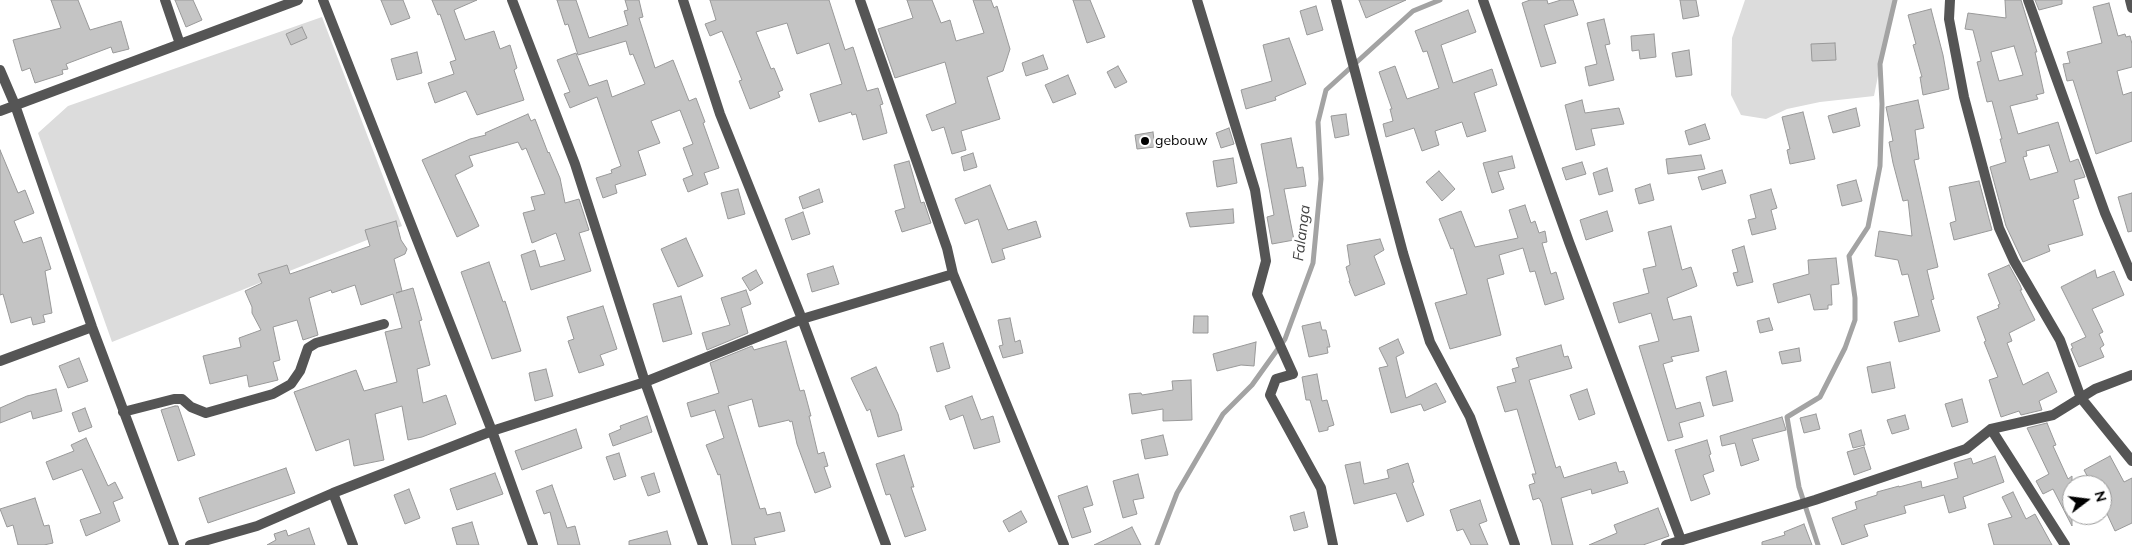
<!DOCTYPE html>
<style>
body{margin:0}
#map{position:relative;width:2132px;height:545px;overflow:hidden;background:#fff;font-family:Mulish,sans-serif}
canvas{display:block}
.north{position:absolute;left:2062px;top:475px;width:50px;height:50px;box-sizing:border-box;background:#fff;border:1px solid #999;border-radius:50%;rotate:75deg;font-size:14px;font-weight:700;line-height:20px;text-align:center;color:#000}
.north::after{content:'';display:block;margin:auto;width:18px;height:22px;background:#000;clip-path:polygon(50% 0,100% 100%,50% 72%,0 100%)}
</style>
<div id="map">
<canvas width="2132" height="545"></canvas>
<div class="north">N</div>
</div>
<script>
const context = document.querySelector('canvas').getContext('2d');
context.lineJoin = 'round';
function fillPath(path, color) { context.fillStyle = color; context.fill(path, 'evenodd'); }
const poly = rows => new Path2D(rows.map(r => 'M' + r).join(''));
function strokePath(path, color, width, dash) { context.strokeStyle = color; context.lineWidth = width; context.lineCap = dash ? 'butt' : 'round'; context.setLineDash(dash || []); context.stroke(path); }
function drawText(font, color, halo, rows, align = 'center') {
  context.font = font + ' Mulish,sans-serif'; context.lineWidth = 5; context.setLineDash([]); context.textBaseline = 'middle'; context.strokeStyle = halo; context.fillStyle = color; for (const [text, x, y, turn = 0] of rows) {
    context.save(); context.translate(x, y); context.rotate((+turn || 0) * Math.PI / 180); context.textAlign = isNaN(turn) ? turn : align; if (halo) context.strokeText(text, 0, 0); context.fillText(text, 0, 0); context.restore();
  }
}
fillPath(poly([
 [1745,0,1893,0,1874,96,1820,102,1787,109,1766,119,1741,115,1731,95,1732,38],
 [322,17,402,226,112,342,38,133,68,106]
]), '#dcdcdc');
strokePath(poly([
 [1157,545,1177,493,1223,414,1252,385,1285,339,1313,263,1321,179,1318,122,1326,90,1413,11,1440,0],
 [1818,545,1799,487,1787,417,1820,397,1845,348,1855,320,1855,298,1849,256,1868,227,1880,166,1882,104,1880,64,1895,0]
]), '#a3a3a3', 5);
const building = poly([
 [51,0,78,0,90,30,121,21,129,49,113,53,111,47,66,64,68,69,62,70,63,74,35,83,30,68,22,71,13,40,61,28,51,0],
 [175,0,193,0,202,20,186,27,175,0],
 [381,0,403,0,410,18,391,25,381,0],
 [432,0,477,0,454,10,465,40,494,31,500,49,510,45,517,68,514,70,524,100,477,115,466,91,435,103,428,83,454,74,450,62,456,60,440,14,438,15,432,0],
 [557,0,576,0,589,38,628,25,624,11,628,10,625,0,639,0,643,17,639,18,655,68,673,60,689,101,696,98,705,122,703,123,719,168,704,173,708,184,688,192,683,179,693,175,683,148,693,144,680,110,651,121,660,143,638,151,646,175,615,185,617,193,603,198,596,178,612,173,611,170,621,166,597,97,570,108,564,94,570,92,557,60,576,53,589,86,607,80,612,97,645,84,633,54,630,55,626,41,578,55,568,24,565,25,557,0],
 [710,0,829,0,845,50,853,47,867,91,878,88,883,104,880,105,887,133,863,140,856,114,852,115,851,112,819,122,810,94,842,84,829,43,797,54,787,23,756,32,771,69,774,68,783,90,778,92,780,97,750,109,739,81,742,80,722,31,710,36,705,24,716,20,710,0],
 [907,0,932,0,941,23,950,20,956,41,984,33,973,0,991,0,994,8,997,6,1010,49,1003,71,987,77,1000,119,961,131,966,150,952,154,944,127,932,131,926,115,956,103,945,62,895,78,878,29,913,18,907,0],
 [1073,0,1090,0,1105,37,1087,43,1073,0],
 [1359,0,1406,0,1366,18,1359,0],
 [1530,0,1547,0,1548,4,1561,0,1573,0,1578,15,1544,25,1556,63,1541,67,1522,3,1530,0],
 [1680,0,1696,0,1699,16,1683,19,1680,0],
 [2005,0,2021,0,2037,52,2035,52,2044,93,2036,95,2038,99,2010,106,2018,134,2058,122,2070,162,2078,159,2085,177,2074,180,2079,198,2073,200,2083,235,2048,245,2050,251,2023,262,2006,226,1990,167,2006,162,2000,139,2002,139,1992,101,1987,102,1977,62,1981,61,1973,30,1965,29,1968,13,2006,18,2005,0],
 [2014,46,2023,75,1999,81,1991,52,2014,46],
 [2049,145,2058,172,2030,180,2023,157,2027,156,2026,151,2049,145],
 [2035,0,2062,0,2062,4,2039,10,2035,0],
 [2109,3,2118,36,2125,34,2126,37,2130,36,2132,44,2132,67,2117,71,2123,95,2132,92,2132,141,2096,154,2073,80,2067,81,2063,64,2070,63,2067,52,2102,43,2093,7,2109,3],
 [1316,6,1323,30,1307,35,1300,11,1316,6],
 [1931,9,1943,55,1949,89,1923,95,1920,77,1922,77,1913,45,1916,44,1908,15,1931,9],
 [1468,10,1476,32,1441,45,1453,83,1492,69,1497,85,1474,93,1486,131,1467,137,1462,122,1435,131,1439,145,1422,151,1414,128,1386,137,1383,124,1393,121,1390,109,1392,109,1379,72,1395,66,1407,99,1439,88,1427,51,1423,52,1415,31,1468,10],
 [1604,19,1610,44,1605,45,1614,80,1589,86,1585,67,1597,64,1587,23,1604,19],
 [302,27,307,38,291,45,286,34,302,27],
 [1654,34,1656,57,1640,59,1639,50,1632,51,1631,36,1654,34],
 [1289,38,1306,84,1275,97,1276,100,1246,109,1241,90,1272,81,1263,45,1289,38],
 [1835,43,1836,60,1812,61,1811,44,1835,43],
 [1689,50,1692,75,1676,77,1672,53,1689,50],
 [417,52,422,73,397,80,391,59,417,52],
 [1043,55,1048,69,1026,76,1022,63,1043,55],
 [1118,66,1127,82,1115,88,1107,72,1118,66],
 [1068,75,1076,94,1053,103,1045,85,1068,75],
 [1582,100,1585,113,1619,108,1624,124,1591,129,1595,145,1576,150,1565,105,1582,100],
 [1918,100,1924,128,1915,130,1919,159,1914,160,1938,267,1927,270,1934,299,1931,300,1940,331,1899,342,1894,322,1919,316,1908,274,1902,275,1898,260,1875,256,1879,231,1912,236,1908,200,1903,201,1893,163,1889,142,1893,141,1886,107,1918,100],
 [1856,108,1860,126,1833,133,1828,116,1856,108],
 [1803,112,1815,159,1790,164,1787,150,1790,149,1782,117,1803,112],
 [528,114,531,121,535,119,548,153,549,152,560,178,565,203,579,199,589,230,579,233,591,271,531,290,521,255,535,250,540,267,565,260,556,233,532,243,523,213,535,210,531,197,545,194,526,148,522,150,518,142,469,156,473,166,455,175,479,226,457,237,422,160,470,139,486,135,485,133,528,114],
 [1346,114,1349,135,1335,138,1331,116,1346,114],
 [1705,124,1710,139,1689,145,1685,131,1705,124],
 [1229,128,1234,144,1221,148,1216,133,1229,128],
 [1153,132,1155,147,1137,149,1135,135,1153,132],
 [1291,138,1297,168,1303,167,1306,186,1284,189,1294,240,1272,244,1267,217,1274,215,1261,144,1291,138],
 [0,150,18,193,25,190,34,213,14,221,23,243,41,237,51,269,45,271,52,313,43,315,45,322,33,325,31,317,11,323,3,294,0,295,0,150],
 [973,153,977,167,964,171,961,157,973,153],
 [1701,155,1705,169,1668,174,1666,159,1701,155],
 [1512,156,1515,168,1498,172,1504,189,1492,193,1483,163,1512,156],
 [1233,158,1237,183,1217,187,1213,161,1233,158],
 [909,161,921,203,924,202,931,223,902,232,895,211,905,208,894,165,909,161],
 [1582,162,1586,174,1566,180,1562,168,1582,162],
 [1607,168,1613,191,1599,195,1593,173,1607,168],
 [1722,170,1726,183,1702,190,1698,177,1722,170],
 [1439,171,1455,189,1442,201,1426,182,1439,171],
 [1856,180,1862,201,1842,206,1837,185,1856,180],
 [1979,181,1992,230,1954,240,1950,223,1956,221,1949,187,1979,181],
 [1650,184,1654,200,1639,204,1635,189,1650,184],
 [990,185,1008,230,1036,221,1041,237,1002,249,1005,259,992,263,978,219,965,224,955,199,990,185],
 [738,189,745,214,728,219,721,193,738,189],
 [819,189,823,202,803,209,799,197,819,189],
 [1771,189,1777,208,1771,210,1776,229,1752,235,1748,220,1756,218,1750,195,1771,189],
 [2132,193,2132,231,2128,232,2118,197,2132,193],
 [1525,205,1531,223,1535,221,1539,233,1545,231,1547,242,1542,243,1551,274,1556,272,1564,299,1545,305,1535,271,1530,272,1523,248,1499,255,1504,274,1487,279,1501,335,1450,349,1435,303,1467,294,1453,248,1451,249,1439,219,1461,211,1475,247,1518,238,1509,210,1525,205],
 [1233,209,1234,223,1190,227,1186,213,1233,209],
 [1607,211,1613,231,1586,240,1580,220,1607,211],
 [803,212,810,234,792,240,785,219,803,212],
 [396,221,401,240,407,249,405,254,394,259,402,291,396,293,413,288,422,320,419,321,430,365,417,369,423,403,446,395,456,424,422,437,408,440,402,406,375,414,384,460,354,466,349,439,316,451,294,392,356,370,364,391,397,382,385,332,402,328,393,294,361,305,355,285,332,293,331,290,309,298,318,335,303,340,297,320,273,327,280,360,273,362,278,380,249,387,247,375,210,384,203,356,241,347,239,338,261,330,252,313,252,307,245,291,262,283,258,274,287,265,290,274,296,272,370,246,365,230,396,221],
 [1671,226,1682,270,1691,267,1697,286,1667,298,1673,320,1691,316,1699,351,1671,357,1673,361,1663,364,1676,409,1700,402,1704,416,1679,423,1683,437,1668,441,1639,346,1659,341,1651,313,1619,323,1613,303,1649,293,1643,269,1656,266,1648,232,1671,226],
 [686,238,703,276,678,287,661,249,686,238],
 [1380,239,1384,250,1374,256,1385,284,1355,296,1349,281,1350,281,1346,267,1350,265,1347,245,1380,239],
 [1744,246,1753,282,1737,286,1733,273,1738,272,1732,250,1744,246],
 [1836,258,1839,284,1831,285,1832,305,1828,305,1828,309,1814,310,1810,294,1778,303,1773,284,1809,274,1808,260,1836,258],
 [489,262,503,302,505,301,521,351,492,359,461,272,489,262],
 [2009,265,2020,285,2022,290,2020,290,2035,320,2009,333,2012,341,2007,343,2023,385,2048,372,2057,392,2039,401,2042,410,2021,415,2019,411,2001,417,1989,380,1998,377,1984,342,1986,341,1977,317,1999,308,1998,305,2000,304,1988,274,2009,265],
 [833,266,839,284,812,292,807,274,833,266],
 [756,270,763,283,750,291,742,278,756,270],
 [2095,270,2097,278,2114,271,2124,295,2092,309,2103,332,2099,334,2104,345,2100,348,2104,357,2079,367,2071,349,2073,348,2071,344,2086,337,2061,287,2095,270],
 [746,290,751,304,741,308,748,333,707,350,702,333,730,325,721,298,746,290],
 [681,296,692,334,663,342,653,304,681,296],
 [603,306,617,349,600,355,604,365,579,373,568,341,574,339,567,317,603,306],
 [1194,316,1208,316,1208,333,1193,333,1194,316],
 [1010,318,1015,342,1020,340,1023,353,1003,358,999,346,1003,345,998,320,1010,318],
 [1769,318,1773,330,1760,333,1757,321,1769,318],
 [1320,322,1322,330,1326,330,1330,347,1327,347,1328,353,1309,357,1302,326,1320,322],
 [1398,339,1404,353,1396,357,1406,398,1436,383,1446,402,1424,411,1421,404,1391,413,1379,368,1388,366,1379,348,1398,339],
 [786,341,800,391,804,390,811,416,809,416,818,454,824,452,828,466,824,467,831,487,815,493,797,444,792,421,790,422,789,420,759,427,752,399,728,406,760,509,765,508,767,515,780,512,785,531,754,538,756,545,732,545,720,474,718,475,706,445,724,438,715,410,691,417,687,403,719,393,710,363,752,346,754,350,786,341],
 [1256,342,1254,366,1241,365,1217,371,1213,354,1256,342],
 [943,343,950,368,937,372,930,347,943,343],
 [1561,345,1564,357,1568,356,1572,368,1529,380,1556,468,1560,466,1564,478,1616,462,1619,472,1624,471,1628,483,1592,494,1591,489,1561,498,1573,545,1552,545,1542,503,1539,498,1533,500,1529,485,1535,483,1532,474,1536,474,1517,409,1505,412,1497,387,1516,382,1512,369,1519,367,1516,358,1561,345],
 [1799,348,1801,361,1782,364,1779,352,1799,348],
 [79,358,88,381,68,388,59,366,79,358],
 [1890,362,1895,388,1872,393,1867,367,1890,362],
 [876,367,898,414,902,430,878,437,870,409,867,411,851,378,876,367],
 [546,369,553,396,535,401,529,373,546,369],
 [1726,371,1733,401,1713,406,1706,377,1726,371],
 [1317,374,1322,401,1327,400,1334,425,1328,427,1328,430,1319,432,1310,400,1306,400,1302,377,1317,374],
 [1191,380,1192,420,1163,421,1163,409,1132,414,1129,394,1141,393,1142,395,1173,390,1172,381,1191,380],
 [56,389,62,411,33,419,31,411,0,423,0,408,27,396,56,389],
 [1587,389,1595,414,1579,420,1570,395,1587,389],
 [972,396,981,420,993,416,1000,442,974,449,963,415,950,420,945,406,972,396],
 [1962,399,1968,422,1952,427,1945,404,1962,399],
 [175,406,178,406,195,455,178,461,161,410,175,406],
 [85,408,92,427,79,432,72,413,85,408],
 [1816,414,1820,429,1804,433,1800,418,1816,414],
 [1905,415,1909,429,1892,434,1887,420,1905,415],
 [647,416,652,432,613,446,609,434,621,429,620,426,647,416],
 [1782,417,1786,430,1752,439,1759,460,1741,466,1735,443,1722,446,1720,436,1782,417],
 [2047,423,2056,445,2053,446,2068,479,2072,476,2072,526,2053,489,2043,494,2036,481,2049,474,2027,428,2047,423],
 [576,429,582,448,522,470,515,451,576,429],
 [1861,430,1865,445,1853,448,1849,434,1861,430],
 [1163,435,1168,455,1145,459,1141,440,1163,435],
 [86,438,108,486,115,482,123,498,113,502,120,521,86,536,80,520,101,513,82,469,53,480,46,462,74,451,71,445,86,438],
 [1707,440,1711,454,1709,455,1714,471,1703,475,1710,494,1691,501,1675,450,1707,440],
 [1864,447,1871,469,1854,475,1847,452,1864,447],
 [619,453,626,476,614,480,606,457,619,453],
 [904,455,914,487,911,487,926,530,905,537,890,494,886,495,876,464,904,455],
 [1995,456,2004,482,1963,497,1966,508,1949,513,1944,495,1904,506,1906,513,1864,525,1868,536,1842,545,1832,518,1857,509,1855,502,1877,495,1877,492,1899,486,1899,487,1921,481,1922,488,1958,478,1954,463,1971,458,1973,464,1995,456],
 [2110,456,2124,482,2132,478,2132,523,2115,531,2102,503,2102,480,2092,485,2084,470,2110,456],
 [1360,462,1364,484,1389,478,1387,470,1408,463,1414,482,1412,483,1424,515,1407,522,1396,493,1354,504,1345,465,1360,462],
 [286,468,295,493,208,523,199,498,286,468],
 [495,473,503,494,457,510,450,489,495,473],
 [654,473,660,492,648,496,641,477,654,473],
 [1138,474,1144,498,1133,500,1137,514,1123,518,1113,481,1138,474],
 [552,485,567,528,575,526,580,545,558,545,550,512,544,514,536,491,552,485],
 [1087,486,1093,505,1083,508,1091,532,1072,538,1058,496,1087,486],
 [409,489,420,518,405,524,394,495,409,489],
 [2013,492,2026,519,2035,514,2052,545,1994,545,1988,524,2012,517,2002,497,2013,492],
 [35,498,44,526,49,525,53,543,44,545,18,545,13,525,7,527,0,509,35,498],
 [1480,500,1487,521,1479,524,1488,545,1471,545,1463,529,1457,531,1450,510,1480,500],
 [1658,508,1669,536,1643,545,1589,545,1617,533,1614,525,1658,508],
 [1021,511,1027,522,1009,532,1003,521,1021,511],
 [1304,512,1308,527,1294,531,1290,516,1304,512],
 [472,522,479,545,457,545,452,528,472,522],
 [1804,524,1812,545,1762,545,1762,542,1785,535,1784,532,1804,524],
 [1132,527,1141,545,1094,545,1132,527],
 [309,528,315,545,267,545,276,540,274,534,286,530,288,536,309,528],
 [667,531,671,545,629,545,629,541,667,531]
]);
fillPath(building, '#c4c4c4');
strokePath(building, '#999', 1);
strokePath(poly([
 [165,0,180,44],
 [323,0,492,431,533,545],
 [512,0,575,164,645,382,703,545],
 [683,0,720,114,802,319,886,545],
 [860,0,947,248,953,274,1064,545],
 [1197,0,1255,190,1266,261,1257,294,1293,374,1276,379,1270,395,1321,488,1333,545],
 [1336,0,1403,253,1430,342,1470,417,1515,545],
 [1483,0,1569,242,1681,540],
 [1950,0,1949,19,1964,97,1999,228,2014,261,2060,340,2081,398,2132,461],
 [2028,0,2105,213,2132,276],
 [2130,0,2132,8],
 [0,70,15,105,92,327,174,545],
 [0,111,298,0],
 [0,361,92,327],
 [123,412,174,399,182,399,191,407,206,413,273,394,291,384,300,371,308,348,316,343,384,324],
 [1991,429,2065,545],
 [333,493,353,545],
 [190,545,257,526,333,493,492,431,645,382,802,319,953,274],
 [1666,545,1815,500,1966,449,1991,429,2053,415,2095,389,2132,375]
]), '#555', 10);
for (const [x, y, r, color] of [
 [1145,141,5,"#000"]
]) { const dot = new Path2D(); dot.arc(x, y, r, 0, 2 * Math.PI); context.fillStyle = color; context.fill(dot); strokePath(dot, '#fff', 2); }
drawText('14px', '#000', '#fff', [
 ["gebouw",1155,141]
], 'left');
drawText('italic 15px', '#444', '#fff', [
 ["Falanga",1302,233,-83]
]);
</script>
